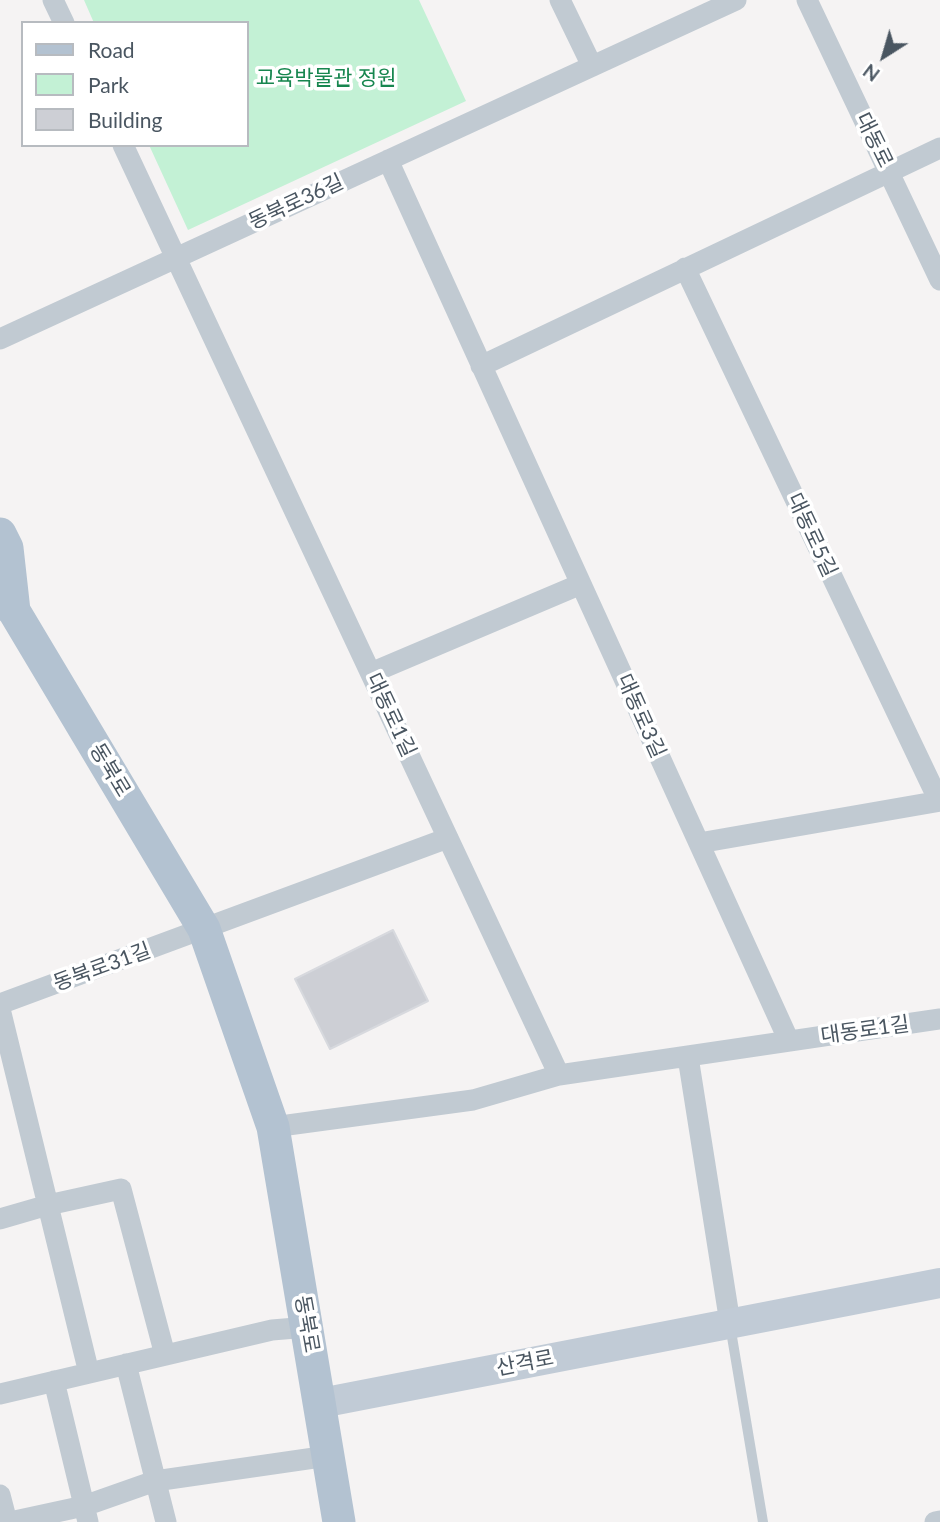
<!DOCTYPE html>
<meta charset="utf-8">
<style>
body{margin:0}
#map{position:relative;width:940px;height:1522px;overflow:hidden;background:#f5f3f3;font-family:Lato,sans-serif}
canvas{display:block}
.legend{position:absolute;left:21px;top:21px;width:228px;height:126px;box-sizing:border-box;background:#fff;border:2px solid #b7bbc0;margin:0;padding:9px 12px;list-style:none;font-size:21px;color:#4a5661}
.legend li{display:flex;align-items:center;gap:14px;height:35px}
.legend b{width:35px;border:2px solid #b7bbc0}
.north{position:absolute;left:849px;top:21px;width:70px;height:70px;-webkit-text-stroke:5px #fff;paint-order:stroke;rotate:217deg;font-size:19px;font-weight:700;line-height:28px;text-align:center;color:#4a5661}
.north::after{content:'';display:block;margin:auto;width:24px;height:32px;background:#4a5661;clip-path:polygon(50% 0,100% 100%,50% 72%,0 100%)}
</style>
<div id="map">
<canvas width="940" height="1522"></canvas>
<ul class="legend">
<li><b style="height:9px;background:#b3c2d1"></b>Road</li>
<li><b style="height:19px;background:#c3f1d5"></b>Park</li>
<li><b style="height:19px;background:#cdcfd5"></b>Building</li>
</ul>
<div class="north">N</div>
</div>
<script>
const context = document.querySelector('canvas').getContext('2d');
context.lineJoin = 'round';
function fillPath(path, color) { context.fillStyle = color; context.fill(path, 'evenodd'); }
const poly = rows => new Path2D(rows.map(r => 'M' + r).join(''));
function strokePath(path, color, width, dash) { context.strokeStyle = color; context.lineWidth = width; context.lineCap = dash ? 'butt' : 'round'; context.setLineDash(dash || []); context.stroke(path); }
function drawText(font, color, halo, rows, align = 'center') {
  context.font = font + ' Lato,"Noto Sans KR",sans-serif'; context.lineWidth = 7; context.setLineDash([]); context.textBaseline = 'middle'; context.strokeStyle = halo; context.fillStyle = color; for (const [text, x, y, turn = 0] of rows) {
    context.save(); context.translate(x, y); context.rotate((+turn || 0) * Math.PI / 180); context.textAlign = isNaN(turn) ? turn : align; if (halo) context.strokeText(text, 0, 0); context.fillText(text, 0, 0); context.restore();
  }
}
fillPath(poly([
 [84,0,419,0,466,101,188,230,149,145,247,145,247,23,94,23]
]), '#c3f1d5');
const building = poly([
 [393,930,428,1001,330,1049,295,979,393,930]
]);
fillPath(building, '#cdcfd5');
strokePath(building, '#d7d9de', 2);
strokePath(poly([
 [730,1325,763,1522]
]), '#c1cad2', 10);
strokePath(poly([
 [53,0,64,23],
 [560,0,592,66],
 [807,0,940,280],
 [123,145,559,1075],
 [388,160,789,1041],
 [685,268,939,801],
 [0,339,736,0],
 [481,366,940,148],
 [371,673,581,584],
 [699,843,940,801],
 [0,1004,448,838],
 [0,1009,89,1373],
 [688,1057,730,1323],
 [273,1127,473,1100,559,1075,940,1019],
 [0,1219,48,1205,121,1189,165,1355],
 [126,1364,166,1522],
 [54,1381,88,1522],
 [0,1394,272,1330,308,1327],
 [0,1495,7,1522],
 [10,1522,84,1506,155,1481,328,1456],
 [935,1522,940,1521]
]), '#c1cad2', 21);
strokePath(poly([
 [321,1403,940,1283]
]), '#c1cbd6', 30);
strokePath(poly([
 [0,534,7,548,14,611],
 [0,598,14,611,204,929,273,1127,339,1522]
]), '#b3c2d1', 33);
drawText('21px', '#17864f', '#fff', [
 ["교육박물관 정원",326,78]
]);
drawText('21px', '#4a5661', '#fff', [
 ["대동로",874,140,64],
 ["동북로36길",296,202,-25],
 ["대동로5길",812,535,65],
 ["대동로1길",391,715,65],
 ["대동로3길",641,716,66],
 ["동북로",110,770,59],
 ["동북로31길",102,967,-20],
 ["대동로1길",865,1030,-8],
 ["동북로",307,1324,80],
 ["산격로",525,1363,-11]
]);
</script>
